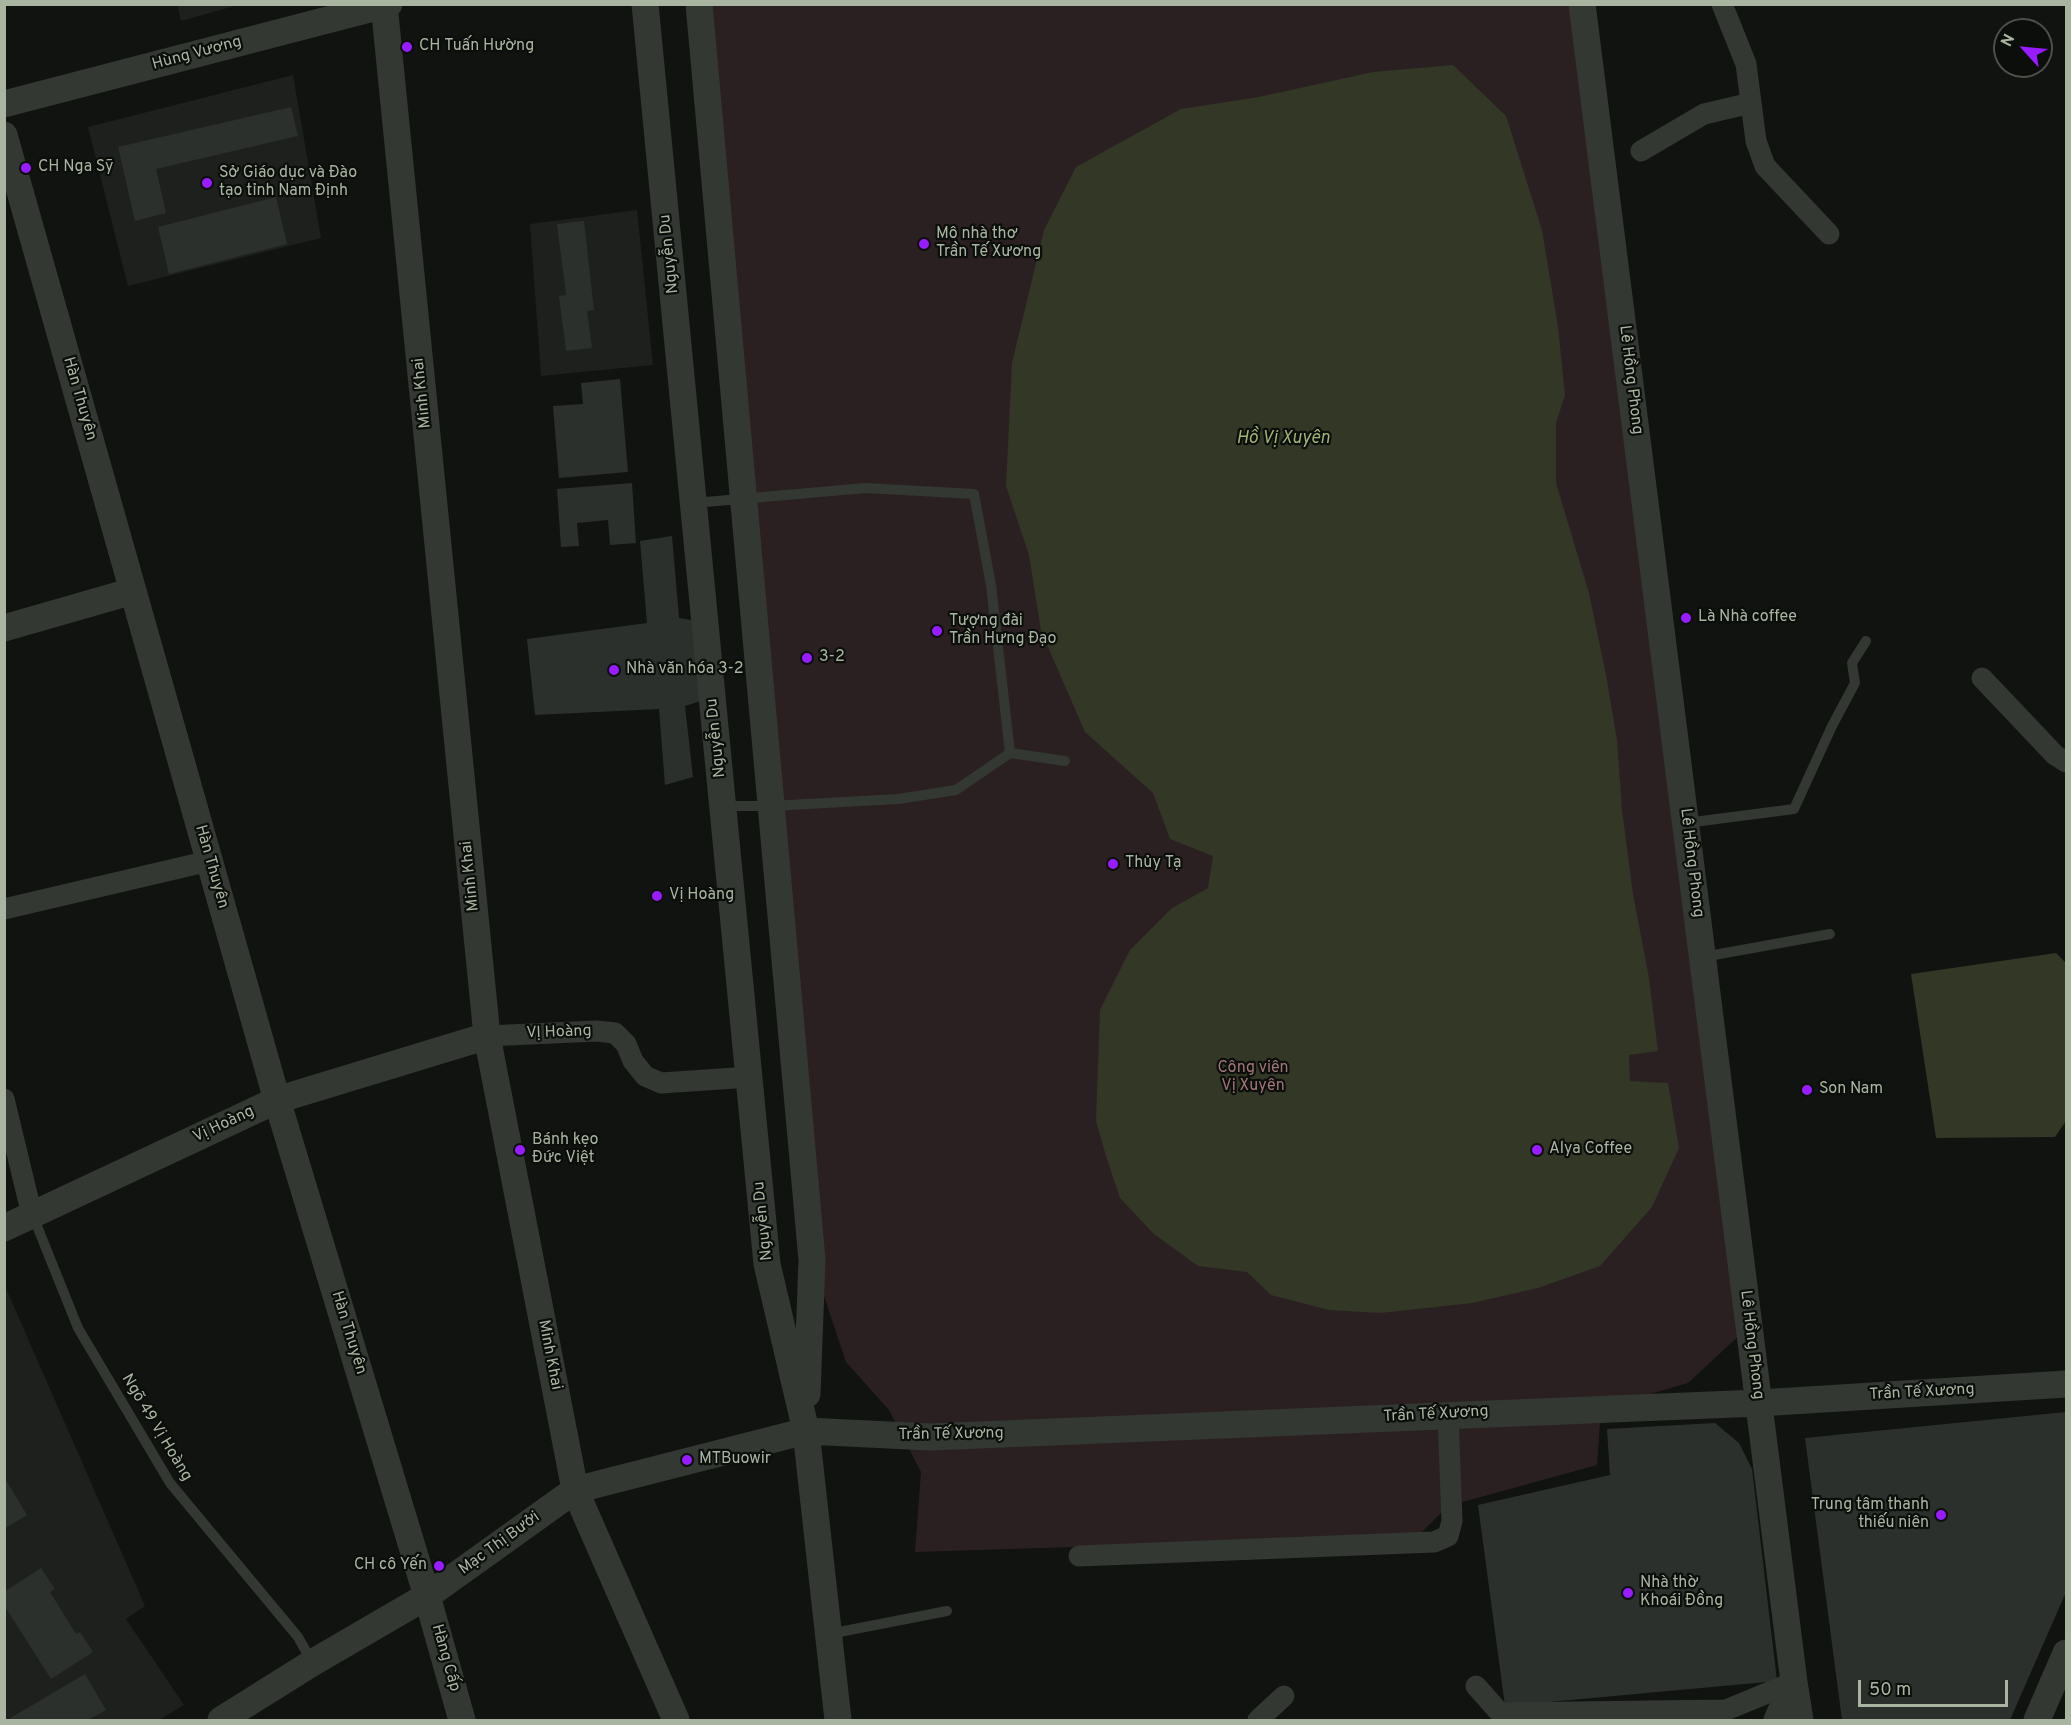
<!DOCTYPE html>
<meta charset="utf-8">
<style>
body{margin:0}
#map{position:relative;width:2071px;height:1725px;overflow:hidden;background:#111311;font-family:Overpass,sans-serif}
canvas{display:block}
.frame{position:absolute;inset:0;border:6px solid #a9b5a1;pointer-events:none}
.north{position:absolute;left:1993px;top:18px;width:60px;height:60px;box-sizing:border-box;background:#0c0e0c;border:2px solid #4b5148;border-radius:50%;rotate:297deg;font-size:16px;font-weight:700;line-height:24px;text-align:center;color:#a9b5a1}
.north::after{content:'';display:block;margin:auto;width:21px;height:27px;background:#981cff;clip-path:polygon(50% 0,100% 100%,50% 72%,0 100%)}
.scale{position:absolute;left:1858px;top:1680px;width:150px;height:27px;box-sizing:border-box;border:3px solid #a9b5a1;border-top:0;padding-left:8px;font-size:18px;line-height:21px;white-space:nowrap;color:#a9b5a1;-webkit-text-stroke:4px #0c0e0c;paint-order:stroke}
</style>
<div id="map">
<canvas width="2071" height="1725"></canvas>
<div class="frame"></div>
<div class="north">N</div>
<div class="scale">50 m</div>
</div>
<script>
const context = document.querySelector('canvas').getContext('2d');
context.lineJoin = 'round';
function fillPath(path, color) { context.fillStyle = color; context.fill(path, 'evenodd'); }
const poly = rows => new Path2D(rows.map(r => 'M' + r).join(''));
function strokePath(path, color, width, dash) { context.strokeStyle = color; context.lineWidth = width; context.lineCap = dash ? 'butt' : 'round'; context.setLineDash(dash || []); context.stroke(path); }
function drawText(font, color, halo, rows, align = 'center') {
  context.font = font + ' Overpass,sans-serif'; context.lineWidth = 4.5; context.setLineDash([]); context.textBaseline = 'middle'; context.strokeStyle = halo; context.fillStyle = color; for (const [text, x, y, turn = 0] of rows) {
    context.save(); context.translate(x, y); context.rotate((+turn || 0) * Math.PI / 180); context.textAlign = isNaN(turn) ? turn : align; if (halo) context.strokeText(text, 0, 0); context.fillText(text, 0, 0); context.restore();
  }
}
fillPath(poly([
 [177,4,238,4,238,5,181,21],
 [293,75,321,238,128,286,88,127],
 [637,210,653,365,541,376,530,224],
 [4,1284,145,1606,126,1619,184,1705,159,1720,5,1720]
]), '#1d201d');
fillPath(poly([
 [699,5,1581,5,1744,1331,1688,1383,1601,1408,1597,1465,1448,1506,1418,1536,915,1552,921,1472,889,1410,846,1362,812,1260]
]), '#2b2021');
fillPath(poly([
 [1453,65,1506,116,1542,230,1558,327,1565,395,1556,423,1556,483,1589,593,1606,675,1617,740,1622,810,1633,894,1649,978,1658,1051,1629,1055,1630,1081,1668,1083,1679,1148,1652,1207,1600,1266,1538,1288,1472,1303,1380,1313,1329,1310,1271,1295,1247,1272,1198,1266,1154,1234,1120,1198,1106,1156,1096,1121,1100,1010,1130,950,1172,908,1208,888,1213,856,1170,839,1153,793,1085,732,1041,631,1029,555,1006,486,1012,363,1044,230,1076,167,1181,109,1259,97,1373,72],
 [2056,953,2066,963,2066,1121,2055,1137,1936,1138,1911,974]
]), '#323726');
fillPath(poly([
 [291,107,298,136,156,169,166,213,135,221,118,147],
 [276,197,287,244,169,274,158,227],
 [584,221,594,310,587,311,592,348,566,351,559,296,566,295,557,224],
 [620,379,628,472,559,478,553,406,583,404,581,383],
 [632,483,636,543,610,545,608,520,577,523,579,546,561,547,557,489],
 [672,536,679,618,692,620,701,701,685,706,693,777,665,785,659,709,535,715,527,639,647,623,640,541],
 [2066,1412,2066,1592,2010,1720,1842,1720,1805,1438],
 [1715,1423,1739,1443,1752,1469,1777,1681,1505,1706,1478,1505,1610,1475,1607,1429],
 [4,1477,27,1515,4,1529],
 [41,1568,55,1589,50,1592,76,1634,80,1632,93,1652,51,1679,4,1605,4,1592],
 [85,1674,106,1710,88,1720,7,1720]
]), '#2c302c');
strokePath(poly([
 [694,503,866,488,974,494,991,585,1010,753,956,790,898,799,771,806,724,806],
 [1010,753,1065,761],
 [1686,823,1794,809,1832,726,1855,683,1852,663,1866,641],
 [1703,957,1830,934],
 [33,1216,78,1328,170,1483,298,1637,312,1662],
 [829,1634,947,1611]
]), '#333832', 10);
strokePath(poly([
 [1722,4,1746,64,1756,141,1765,166,1829,234],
 [1641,151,1704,114,1751,103],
 [1982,678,2055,755,2066,762],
 [4,909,209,861],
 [487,1036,596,1031,615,1033,626,1044,633,1061,645,1076,661,1083,750,1077],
 [4,1099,32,1215],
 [1079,1556,1434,1542,1448,1536,1452,1521,1448,1415],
 [1476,1686,1500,1713,1726,1710,1794,1682],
 [1258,1720,1284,1696]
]), '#333832', 21);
strokePath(poly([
 [384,4,487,1036,575,1490,676,1720],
 [645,4,767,1264,806,1431,838,1720],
 [699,4,812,1260,807,1394],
 [1582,4,1794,1682,1800,1720],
 [4,104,389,4],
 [4,135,277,1100,427,1596,462,1720],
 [4,628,133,591],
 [4,1228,277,1100,487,1036],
 [221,1720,312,1663,427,1596,575,1490,806,1431,930,1437,1759,1403,2066,1384],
 [1777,1720,1794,1682],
 [2037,1720,2066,1653]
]), '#333832', 27);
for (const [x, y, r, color] of [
 [407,47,6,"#981cff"],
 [26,168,6,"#981cff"],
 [207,183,6,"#981cff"],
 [924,244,6,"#981cff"],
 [1686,618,6,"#981cff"],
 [937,631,6,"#981cff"],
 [807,658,6,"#981cff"],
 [614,670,6,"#981cff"],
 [1113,864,6,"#981cff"],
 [657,896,6,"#981cff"],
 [1807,1090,6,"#981cff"],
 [520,1150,6,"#981cff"],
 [1537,1150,6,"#981cff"],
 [687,1460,6,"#981cff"],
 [1941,1515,6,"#981cff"],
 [439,1566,6,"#981cff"],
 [1628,1593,6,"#981cff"]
]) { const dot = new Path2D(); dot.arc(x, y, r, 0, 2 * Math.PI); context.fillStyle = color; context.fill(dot); strokePath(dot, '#0c0e0c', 2); }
drawText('16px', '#a9b5a1', '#0c0e0c', [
 ["CH Tuấn Hường",419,47],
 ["CH Nga Sỹ",38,168],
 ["Sở Giáo dục và Đào",219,174],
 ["tạo tỉnh Nam Định",219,192],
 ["Mộ nhà thơ",936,235],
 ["Trần Tế Xương",936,253],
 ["Là Nhà coffee",1698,618],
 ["Tượng đài",949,622],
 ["Trần Hưng Đạo",949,640],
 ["3-2",819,658],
 ["Nhà văn hóa 3-2",626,670],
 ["Thủy Tạ",1125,864],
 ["Vị Hoàng",669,896],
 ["Son Nam",1819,1090],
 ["Bánh kẹo",532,1141],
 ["Đức Việt",532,1159],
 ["Alya Coffee",1549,1150],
 ["MTBuowir",699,1460],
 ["Trung tâm thanh",1929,1506,"right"],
 ["thiếu niên",1929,1524,"right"],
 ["CH cô Yến",427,1566,"right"],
 ["Nhà thờ",1640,1584],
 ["Khoái Đồng",1640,1602]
], 'left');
drawText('16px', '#a9b5a1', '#0c0e0c', [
 ["Hùng Vương",197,54,-15],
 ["Nguyễn Du",670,254,-96],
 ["Lê Hồng Phong",1630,380,83],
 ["Minh Khai",423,393,-96],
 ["Hàn Thuyên",79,399,74],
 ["Nguyễn Du",717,738,-96],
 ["Lê Hồng Phong",1691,863,83],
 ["Hàn Thuyên",211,867,74],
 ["Minh Khai",471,876,-96],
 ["VỊ Hoàng",559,1033,-2],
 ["Vị Hoàng",224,1125,-25],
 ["Nguyễn Du",764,1221,-96],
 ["Hàn Thuyên",348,1333,73],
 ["Lê Hồng Phong",1751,1345,83],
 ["Minh Khai",549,1355,79],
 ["Trần Tế Xương",1922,1393,-3],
 ["Trần Tế Xương",1436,1415,-3],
 ["Ngõ 49 Vị Hoàng",156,1428,59],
 ["Trần Tế Xương",951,1435,-1],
 ["Mạc Thị Bưởi",500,1544,-36],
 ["Hàng Cấp",445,1658,74]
]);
drawText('16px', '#a27678', '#0c0e0c', [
 ["Công viên",1253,1069],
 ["Vị Xuyên",1253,1087]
]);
drawText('italic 18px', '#9db474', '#0c0e0c', [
 ["Hồ Vị Xuyên",1283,439]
]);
</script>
